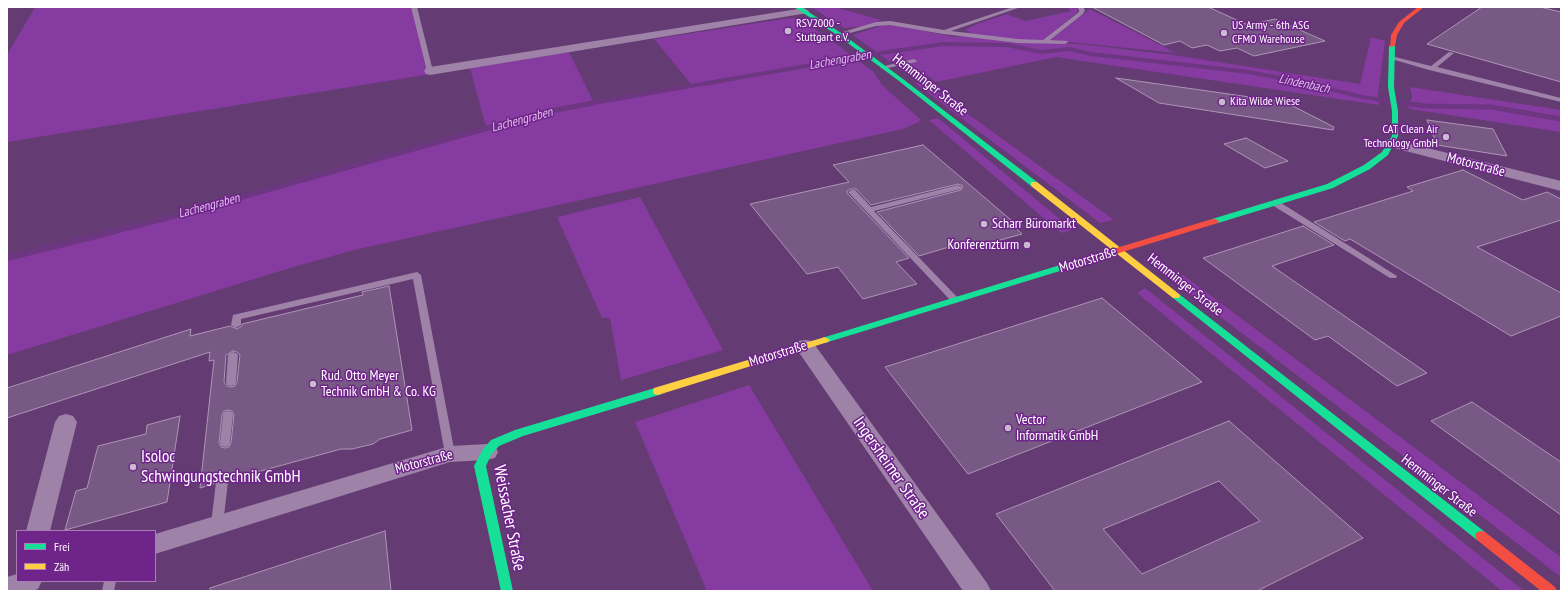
<!DOCTYPE html>
<meta charset="utf-8">
<style>
body{margin:0}
#map{position:relative;width:1568px;height:598px;overflow:hidden;background:#643b72;font-family:"PT Sans Narrow",sans-serif}
canvas{display:block}
.frame{position:absolute;inset:0;border:8px solid #fff;pointer-events:none}
.legend{position:absolute;left:16px;top:530px;width:140px;height:52px;box-sizing:border-box;background:#6f2489;border:1px solid #a97cb8;margin:0;padding:5px 7px;list-style:none;font-size:12px;color:#fff}
.legend li{display:flex;align-items:center;gap:8px;height:20px}
.legend b{width:20px;border:1px solid #a97cb8}
</style>
<div id="map">
<canvas width="1568" height="598"></canvas>
<div class="frame"></div>
<ul class="legend">
<li><b style="height:5px;background:#16e098"></b>Frei</li>
<li><b style="height:5px;background:#ffcf43"></b>Zäh</li>
</ul>
</div>
<script>
const context = document.querySelector('canvas').getContext('2d');
context.lineJoin = 'round';
function fillPath(path, color) { context.fillStyle = color; context.fill(path, 'evenodd'); }
const poly = rows => new Path2D(rows.map(r => 'M' + r).join(''));
function strokePath(path, color, width, dash) { context.strokeStyle = color; context.lineWidth = width; context.lineCap = dash ? 'butt' : 'round'; context.setLineDash(dash || []); context.stroke(path); }
function drawText(font, color, halo, rows, align = 'center') {
  context.font = font + ' "PT Sans Narrow",sans-serif'; context.lineWidth = 3; context.setLineDash([]); context.textBaseline = 'middle'; context.strokeStyle = halo; context.fillStyle = color; for (const [text, x, y, turn = 0] of rows) {
    context.save(); context.translate(x, y); context.rotate((+turn || 0) * Math.PI / 180); context.textAlign = isNaN(turn) ? turn : align; if (halo) context.strokeText(text, 0, 0); context.fillText(text, 0, 0); context.restore();
  }
}
fillPath(poly([
 [35,7,412,7,431,74,7,142,7,55],
 [811,7,834,7,881,20,865,26,844,28],
 [1066,7,1075,7,1077,8,1078,12,1043,40,1017,40,973,34,965,30,977,24,1007,14,1025,21,1071,11],
 [1090,9,1176,53,1050,40],
 [794,18,803,20,854,57,691,84,654,39,783,19],
 [892,25,955,37,967,35,1087,45,1173,55,1360,84,1371,37,1385,41,1378,95,1379,105,1056,57,936,82,907,62,897,63,890,62,853,35,880,26],
 [569,52,593,101,486,127,470,68],
 [856,59,874,72,882,85,920,119,919,122,903,129,354,250,290,268,7,355,7,260,163,221,546,113],
 [924,82,1114,220,1100,223,915,83],
 [1410,87,1561,110,1561,116,1546,113,1561,116,1561,132,1410,109,1408,107,1412,97],
 [938,118,1073,230,1061,233,929,120],
 [640,197,723,350,621,380,610,318,602,318,557,217],
 [1183,275,1561,557,1561,577,1171,279],
 [1145,288,1524,591,1502,591,1137,293],
 [749,385,873,591,707,591,635,422]
]), '#863ba1');
strokePath(poly([
 [587,104,881,53,943,44,1007,45,1041,52,1069,49,1091,54,1249,72,1301,82,1362,97,1409,104]
]), '#6d3680', 4);
strokePath(poly([
 [1402,103,1426,106,1491,107,1561,119],
 [108,233,164,219,545,112,593,103]
]), '#6d3680', 5);
strokePath(poly([
 [7,258,112,232]
]), '#6d3680', 6);
const building = poly([
 [1092,7,1208,7,1248,25,1275,19,1325,41,1254,56,1237,48,1220,51,1207,45,1192,48,1180,41,1164,45,1092,7],
 [1482,7,1540,7,1561,12,1561,82,1427,44,1482,7],
 [1116,78,1285,102,1334,127,1333,130,1159,103,1116,78],
 [1427,120,1493,129,1507,156,1437,145,1427,120],
 [1246,138,1288,161,1265,168,1224,144,1246,138],
 [923,145,1018,226,1015,227,1022,234,964,250,959,244,919,256,877,212,961,190,963,186,958,184,871,205,856,189,851,189,847,191,847,193,909,258,896,262,917,284,863,299,838,267,807,274,750,204,849,182,833,165,923,145],
 [1463,170,1523,200,1547,192,1561,199,1561,220,1477,247,1561,293,1561,316,1511,336,1350,239,1345,241,1314,222,1413,191,1407,187,1463,170],
 [1303,226,1334,245,1272,266,1427,373,1397,386,1328,336,1315,340,1203,258,1303,226],
 [389,286,412,430,380,439,373,444,352,449,341,449,228,480,222,477,218,478,214,484,200,488,214,360,209,361,210,352,7,418,7,388,191,329,190,336,230,326,237,329,242,326,242,324,363,295,362,292,389,286],
 [233,351,237,352,240,355,237,382,235,386,231,387,227,386,224,382,226,355,233,351],
 [228,410,232,411,234,415,231,443,229,447,225,448,221,447,219,443,222,415,224,411,228,410],
 [1102,298,1202,382,968,474,885,367,1102,298],
 [1472,402,1561,462,1561,515,1431,421,1472,402],
 [180,416,167,502,65,530,76,491,87,488,98,446,146,434,147,425,180,416],
 [1229,421,1363,538,1257,591,1055,591,996,514,1229,421],
 [1219,481,1260,521,1142,574,1103,529,1219,481],
 [385,531,391,591,210,591,210,588,385,531]
]);
fillPath(building, '#785884');
strokePath(building, '#ad96b5', 1);
fillPath(poly([
 [411,7,417,7,433,71,432,72,427,71,411,7],
 [1013,7,1021,7,951,31,1018,39,1043,40,1079,12,1079,10,1077,7,1083,7,1085,10,1083,14,1050,40,1067,41,1068,42,1065,44,1018,43,943,34,890,25,876,26,839,36,836,34,876,22,890,21,944,30,1013,7],
 [1449,52,1454,53,1437,67,1561,98,1561,102,1429,70,1388,58,1391,56,1431,66,1449,52],
 [914,59,917,61,916,62,883,69,880,67,914,59],
 [958,185,962,187,961,189,874,211,958,298,960,300,958,302,955,303,952,302,848,192,852,190,855,190,871,207,958,185],
 [1272,201,1278,201,1397,276,1396,278,1390,278,1272,205,1271,203,1272,201],
 [417,272,421,275,455,454,454,457,450,458,446,457,445,454,413,279,241,319,241,325,236,328,231,325,233,315,417,272],
 [233,352,236,353,238,355,236,382,235,385,231,386,227,385,226,382,228,355,230,353,233,352],
 [228,411,232,412,233,415,230,443,229,446,225,447,221,446,220,443,223,415,224,412,228,411],
 [222,478,226,479,228,482,223,524,221,527,217,529,213,527,211,524,216,482,218,479,222,478],
 [104,581,116,581,114,591,102,591,104,581]
]), '#9e82a7');
fillPath(poly([
 [804,8,809,11,808,13,430,75,426,74,424,71,426,68,430,67,804,8],
 [1391,139,1561,181,1561,191,1386,146,1384,143,1386,140,1391,139],
 [805,340,812,341,987,583,991,591,963,591,798,351,795,346,798,341,805,340],
 [66,414,73,416,77,422,50,531,26,531,55,422,59,416,66,414],
 [487,444,495,446,498,452,495,458,487,460,450,462,155,554,155,534,450,446,487,444],
 [17,574,17,581,42,581,38,589,32,591,7,591,7,577,17,574]
]), '#9e82a7');
fillPath(poly([
 [794,7,801,7,841,33,903,79,1037,182,1037,186,1031,186,899,81,837,35,794,7],
 [1392,44,1395,46,1394,87,1398,111,1398,136,1388,155,1370,169,1333,188,1218,223,1212,223,1211,221,1212,219,1327,184,1364,165,1382,152,1392,136,1392,111,1388,87,1389,46,1392,44],
 [1083,258,1086,259,1087,261,1086,263,828,342,825,343,820,340,822,338,1083,258],
 [1176,293,1179,294,1485,532,1487,536,1485,540,1481,541,1477,540,1173,298,1172,296,1176,293],
 [658,387,662,388,663,391,662,394,523,436,499,446,491,455,486,466,513,591,501,591,474,466,483,449,491,440,515,430,658,387]
]), '#16e098');
fillPath(poly([
 [1031,182,1037,182,1179,294,1180,296,1179,298,1173,298,1031,186,1031,182],
 [825,337,830,340,828,342,658,395,654,394,653,391,654,388,825,337]
]), '#ffcf43');
fillPath(poly([
 [1418,7,1424,7,1404,23,1397,35,1395,46,1390,47,1391,35,1399,22,1418,7],
 [1212,219,1215,219,1219,221,1218,223,1086,263,1083,264,1079,261,1080,259,1212,219],
 [1481,531,1485,532,1555,587,1557,591,1541,591,1477,540,1475,536,1477,532,1481,531]
]), '#f24e42');
for (const [x, y, r, color] of [
 [788,31,4,"#c9bace"],
 [1224,33,4,"#c9bace"],
 [1222,102,4,"#c9bace"],
 [1446,137,4,"#c9bace"],
 [984,224,4,"#c9bace"],
 [1027,245,4,"#c9bace"],
 [313,384,4,"#c9bace"],
 [1008,428,4,"#c9bace"],
 [133,467,4,"#c9bace"]
]) { const dot = new Path2D(); dot.arc(x, y, r, 0, 2 * Math.PI); context.fillStyle = color; context.fill(dot); strokePath(dot, '#6f2489', 1.5); }
drawText('12px', '#fff', '#6f2489', [
 ["RSV2000 -",796,24],
 ["Stuttgart e.V.",796,38],
 ["US Army - 6th ASG",1232,26],
 ["CFMO Warehouse",1232,40],
 ["Kita Wilde Wiese",1230,102],
 ["CAT Clean Air",1438,130,"right"],
 ["Technology GmbH",1438,144,"right"]
], 'left');
drawText('italic 13px', '#e2bcf1', '#6f2489', [
 ["Lachengraben",840,60,-10],
 ["Lindenbach",1304,84,12],
 ["Lachengraben",522,120,-15],
 ["Lachengraben",209,206,-15]
]);
drawText('14px', '#fff', '#6f2489', [
 ["Hemminger Straße",930,85,38],
 ["Motorstraße",1476,165,15],
 ["Motorstraße",1088,260,-17],
 ["Hemminger Straße",1185,285,38],
 ["Motorstraße",778,354,-17],
 ["Motorstraße",424,462,-15],
 ["Hemminger Straße",1439,486,38]
]);
drawText('14px', '#fff', '#6f2489', [
 ["Scharr Büromarkt",992,224],
 ["Konferenzturm",1019,245,"right"],
 ["Rud. Otto Meyer",321,376],
 ["Technik GmbH & Co. KG",321,392],
 ["Vector",1016,420],
 ["Informatik GmbH",1016,436]
], 'left');
drawText('17px', '#fff', '#6f2489', [
 ["Isoloc",141,457],
 ["Schwingungstechnik GmbH",141,477]
], 'left');
drawText('17px', '#fff', '#6f2489', [
 ["Ingersheimer Straße",891,468,55],
 ["Weissacher Straße",509,518,79]
]);
</script>
